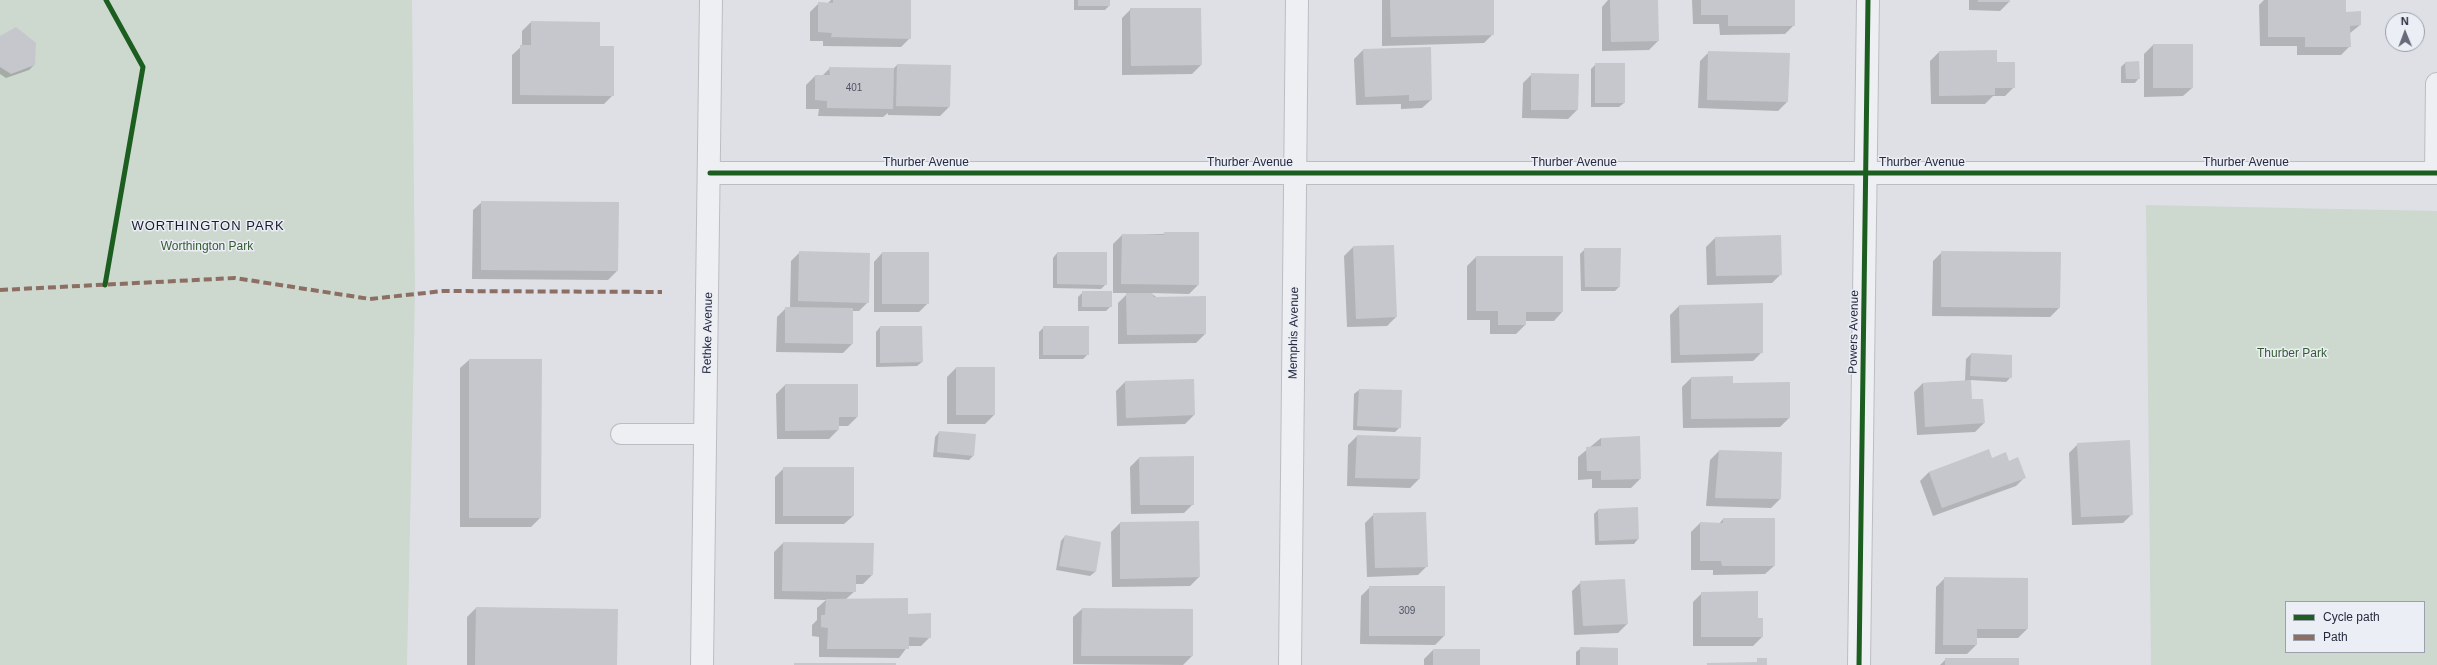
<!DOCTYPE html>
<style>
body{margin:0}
#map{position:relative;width:2437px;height:665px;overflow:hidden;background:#dfe0e5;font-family:Helvetica,sans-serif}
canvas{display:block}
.legend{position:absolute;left:2285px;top:601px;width:140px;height:52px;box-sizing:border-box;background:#eceef5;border:1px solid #9ca0ac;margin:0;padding:5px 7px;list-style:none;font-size:12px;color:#252a3f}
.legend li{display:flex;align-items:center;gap:8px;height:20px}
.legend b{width:20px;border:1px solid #9ca0ac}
.north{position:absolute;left:2385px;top:12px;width:40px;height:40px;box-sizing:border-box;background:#eceef5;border:1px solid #9ca0ac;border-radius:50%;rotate:359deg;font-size:11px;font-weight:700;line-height:16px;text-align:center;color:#252a3f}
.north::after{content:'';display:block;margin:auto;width:14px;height:18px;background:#666a79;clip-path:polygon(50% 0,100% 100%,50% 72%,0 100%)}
</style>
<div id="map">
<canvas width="2437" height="665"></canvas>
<ul class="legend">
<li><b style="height:5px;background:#1b5e20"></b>Cycle path</li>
<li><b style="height:5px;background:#8d6e63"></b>Path</li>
</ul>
<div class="north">N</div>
</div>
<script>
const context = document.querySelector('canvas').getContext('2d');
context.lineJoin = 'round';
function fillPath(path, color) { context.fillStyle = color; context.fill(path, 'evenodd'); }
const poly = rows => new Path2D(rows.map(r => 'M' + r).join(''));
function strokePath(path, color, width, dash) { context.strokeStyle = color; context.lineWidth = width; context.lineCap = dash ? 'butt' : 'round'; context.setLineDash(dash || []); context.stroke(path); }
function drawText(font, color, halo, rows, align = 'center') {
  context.font = font + ' Helvetica,sans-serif'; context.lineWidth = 3; context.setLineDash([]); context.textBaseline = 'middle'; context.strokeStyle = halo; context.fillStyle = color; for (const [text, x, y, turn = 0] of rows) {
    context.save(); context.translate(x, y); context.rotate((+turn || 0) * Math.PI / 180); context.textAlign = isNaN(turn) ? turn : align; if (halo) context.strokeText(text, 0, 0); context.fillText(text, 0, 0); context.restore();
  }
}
fillPath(poly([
 [0,0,412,0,415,295,407,665,0,665],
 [2146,205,2437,211,2437,665,2151,665],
 [2286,602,2424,602,2424,652,2286,652]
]), '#cdd8cf');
fillPath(poly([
 [831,0,910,0,910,38,901,47,823,46,823,41,810,41,810,12,819,3,827,4],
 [1074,0,1109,0,1109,6,1105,10,1074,10],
 [1382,0,1493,0,1493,34,1484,43,1382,46],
 [1608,0,1657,0,1658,41,1649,50,1602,51,1602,7],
 [1692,0,1794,0,1794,25,1785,34,1720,35,1719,24,1693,24],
 [1969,0,2009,0,2009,2,2000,11,1969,10],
 [2264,0,2345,0,2345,13,2360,25,2349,34,2350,46,2341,55,2297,55,2297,46,2260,46,2259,5],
 [1131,9,1200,9,1201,65,1192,74,1122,75,1122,18],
 [531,22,599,47,613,95,604,104,512,104,512,55,522,46,522,31],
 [0,37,34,65,29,70,6,78,0,74],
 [2153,45,2192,88,2183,96,2144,97,2144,54],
 [1363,50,1431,100,1422,108,1401,109,1401,104,1356,105,1354,59],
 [1709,52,1787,102,1778,111,1698,108,1700,61],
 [1939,52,1997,63,2014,87,2005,96,1993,96,1985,104,1931,104,1930,61],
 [2125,63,2139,78,2135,83,2121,83,2121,67],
 [1596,64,1624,103,1619,107,1591,107,1591,69],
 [897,65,949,107,940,116,888,115,888,113,883,117,818,116,819,109,806,109,806,85,815,76,822,76,830,68,893,69],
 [1532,74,1577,110,1568,119,1522,118,1523,83],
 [482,202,617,271,608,280,472,279,473,210],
 [1198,233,1198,285,1189,294,1151,293,1205,334,1196,343,1118,344,1118,303,1128,293,1113,293,1113,244,1122,235],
 [1715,238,1781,274,1772,283,1707,285,1706,247],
 [1353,247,1396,317,1387,326,1347,327,1344,256],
 [1585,249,1619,287,1615,291,1581,291,1580,254],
 [800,252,868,302,859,311,852,311,852,344,843,353,776,352,777,317,786,308,790,308,791,261],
 [1942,252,2059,308,2050,317,1932,316,1933,261],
 [882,253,928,303,919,312,874,312,874,262],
 [1057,253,1106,284,1101,289,1053,288,1053,258],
 [1476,257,1562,257,1562,312,1554,321,1525,321,1525,325,1516,334,1490,334,1490,320,1467,320,1467,266],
 [1083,292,1111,306,1106,311,1078,311,1078,297],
 [1679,306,1762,352,1753,361,1671,363,1670,315],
 [880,327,922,362,917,366,876,367,876,332],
 [1044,327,1088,354,1083,359,1039,359,1039,332],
 [1971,354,2011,377,2006,382,1970,380,1971,400,1984,423,1975,432,1917,435,1914,392,1923,383,1965,381,1966,359],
 [469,360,540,518,531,527,460,527,460,368],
 [956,368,994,415,985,424,947,424,947,377],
 [1732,377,1732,384,1789,418,1780,427,1683,428,1682,387,1691,378],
 [1125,382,1194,415,1185,424,1117,426,1116,391],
 [785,385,857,417,848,426,838,426,838,430,829,439,777,439,776,394],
 [1359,390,1401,391,1400,427,1395,432,1353,430,1354,394],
 [939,432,973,456,969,460,933,457,935,437],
 [1357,436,1419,479,1410,488,1347,486,1348,445],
 [1601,438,1640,479,1631,488,1592,488,1592,479,1578,480,1578,457],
 [2078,444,2132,514,2123,523,2072,525,2069,453],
 [1719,451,1780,499,1771,508,1706,506,1710,460],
 [1988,451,1991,459,2025,477,2016,486,1933,516,1920,481,1929,472],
 [1139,458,1193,504,1184,513,1131,514,1130,467],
 [784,468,853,516,844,524,775,524,775,477],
 [1598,510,1638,539,1634,544,1595,545,1594,514],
 [1374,514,1427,566,1418,575,1367,577,1365,523],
 [1723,519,1774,566,1765,574,1713,575,1713,570,1691,570,1691,532,1700,523,1719,524],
 [1120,523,1199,577,1190,586,1112,587,1111,532],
 [1065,536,1095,572,1090,576,1056,570,1061,541],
 [783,543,872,575,863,584,855,584,855,591,846,599,907,615,930,637,921,646,908,646,899,658,819,657,819,637,812,636,812,625,817,620,817,608,826,600,774,599,774,552],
 [1945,578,2027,579,2027,629,2018,638,1976,638,1976,645,1967,654,1935,654,1936,587],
 [1581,582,1627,624,1618,633,1574,635,1572,591],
 [1370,587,1444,587,1444,636,1435,645,1360,644,1361,596],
 [1702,593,1757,619,1762,637,1753,646,1693,646,1693,602],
 [476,608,616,665,467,665,467,617],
 [1082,609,1192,656,1183,665,1073,664,1073,617],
 [1581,648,1617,665,1576,665,1576,652],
 [1433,650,1479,665,1424,665,1424,659],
 [1945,660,2018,665,1940,665]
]), '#0003');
fillPath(poly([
 [833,0,911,0,911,39,831,37,832,33,818,32,818,2,833,3],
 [1078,0,1110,0,1110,6,1078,6],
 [1390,0,1494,0,1494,35,1391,37],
 [1610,0,1658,0,1659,41,1611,42],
 [1701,0,1795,0,1795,26,1728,26,1728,15,1701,15],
 [1978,0,2010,0,2010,2,1978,2],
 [2268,0,2346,0,2346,12,2361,11,2361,25,2350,26,2351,47,2305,47,2305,37,2268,37],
 [1130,8,1201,8,1202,65,1131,66],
 [531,21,600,22,600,46,614,46,614,96,520,95,520,45,531,45],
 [16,27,36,43,35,65,11,74,0,67,0,36],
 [2153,44,2193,44,2193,88,2153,88],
 [1431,47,1432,100,1409,101,1409,95,1365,97,1363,49],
 [1997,50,1997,62,2015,62,2015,88,1995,88,1995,95,1939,96,1939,51],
 [1708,51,1790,53,1788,102,1707,100],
 [2139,61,2140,79,2126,79,2125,62],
 [1595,63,1625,63,1625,103,1595,103],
 [897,64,951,65,950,107,896,106],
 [829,67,894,68,893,109,827,108,827,101,815,100,815,75,830,75],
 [1531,73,1579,74,1578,110,1531,110],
 [481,201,619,202,618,271,481,270],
 [1164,232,1199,232,1199,285,1121,284,1122,234,1164,235],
 [1781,235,1782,275,1716,276,1715,237],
 [1394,245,1397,317,1356,319,1353,246],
 [1584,248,1621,248,1620,287,1585,287],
 [799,251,870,253,869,303,798,301],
 [1941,251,2061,252,2060,308,1941,307],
 [882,252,929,252,929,304,882,304],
 [1057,252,1107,252,1107,285,1057,284],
 [1476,256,1563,256,1563,312,1526,312,1526,325,1498,325,1498,311,1476,311],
 [1082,291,1112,291,1112,307,1082,307],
 [1126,293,1152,293,1154,297,1206,296,1206,334,1127,335],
 [1763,303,1763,353,1680,355,1679,305],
 [785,307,853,308,853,344,785,343],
 [880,326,922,326,923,362,880,363],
 [1043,326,1089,326,1089,355,1043,355],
 [1971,353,2012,355,2012,378,1970,376],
 [469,359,542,359,541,518,469,518],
 [956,367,995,367,995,415,956,415],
 [1733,376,1733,383,1790,382,1790,418,1691,419,1691,377],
 [1194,379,1195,415,1126,418,1125,381],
 [1971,380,1972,399,1983,399,1985,423,1925,427,1923,383],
 [785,384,858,384,858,417,839,417,839,430,785,431],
 [1359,389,1402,390,1401,428,1357,426],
 [939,431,976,434,974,456,937,452],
 [1357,435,1421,437,1420,479,1355,478],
 [1640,436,1641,479,1601,480,1601,471,1587,471,1586,447,1601,446,1601,438],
 [2130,440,2133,515,2081,517,2077,443],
 [1989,449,1992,458,2006,452,2009,461,2018,457,2026,478,1942,508,1929,472],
 [1719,450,1782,452,1781,499,1715,498],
 [1194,456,1194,505,1140,505,1139,457],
 [783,467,854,467,854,516,783,516],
 [1638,507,1639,539,1599,541,1598,509],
 [1426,512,1428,567,1375,568,1373,513],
 [1723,518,1775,518,1775,566,1722,566,1721,561,1700,561,1700,522,1723,523],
 [1199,521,1200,577,1120,579,1120,522],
 [1065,535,1101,542,1096,572,1059,566],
 [783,542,874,543,873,575,856,575,856,592,782,591],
 [1944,577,2028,578,2028,629,1977,629,1977,645,1943,645],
 [1625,579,1628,624,1583,626,1580,581],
 [1369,586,1445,586,1445,636,1369,636],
 [1758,591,1758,618,1763,618,1763,637,1701,637,1701,592],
 [908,598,908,614,931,613,931,638,909,637,909,649,827,649,828,628,821,627,821,615,825,615,826,599],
 [476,607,618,609,617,665,475,665],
 [1082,608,1193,609,1193,656,1081,656],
 [1580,647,1618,648,1618,665,1580,665],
 [1433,649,1480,649,1480,665,1433,665],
 [1757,658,1767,658,1767,665,1707,665,1707,663,1757,662],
 [1945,658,2019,658,2019,665,1945,665],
 [794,663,896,663,896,665,794,665]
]), '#c6c7cd');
const lane = poly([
 [621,434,706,434]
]);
const street = poly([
 [710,173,2437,173],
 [2436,173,2437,84],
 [702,665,711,0],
 [1290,665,1297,0],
 [1859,665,1868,0]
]);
strokePath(lane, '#bcbdc3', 22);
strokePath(street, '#bcbdc3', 24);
strokePath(lane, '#eeeff2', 20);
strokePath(street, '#eeeff2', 22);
strokePath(poly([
 [0,290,235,278,370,299,443,291,662,292]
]), '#8d6e63', 4, [8, 4]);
strokePath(poly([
 [710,173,2437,173],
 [105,285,143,67,106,0],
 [1859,665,1868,0]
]), '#1b5e20', 5);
drawText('10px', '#4f5364', null, [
 ["401",854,88],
 ["309",1407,611]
]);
drawText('12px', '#252a3f', '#eceef5', [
 ["Thurber Avenue",926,163],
 ["Thurber Avenue",1250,163],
 ["Thurber Avenue",1574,163],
 ["Thurber Avenue",1922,163],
 ["Thurber Avenue",2246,163],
 ["Powers Avenue",1854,332,-89],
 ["Rethke Avenue",708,333,-89],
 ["Memphis Avenue",1294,333,-89]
]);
drawText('12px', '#335c31', '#eceef5', [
 ["Worthington Park",207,247],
 ["Thurber Park",2292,354]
]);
context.letterSpacing = '1px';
drawText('13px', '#181c2f', '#eceef5', [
 ["WORTHINGTON PARK",208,226]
]);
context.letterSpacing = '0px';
</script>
